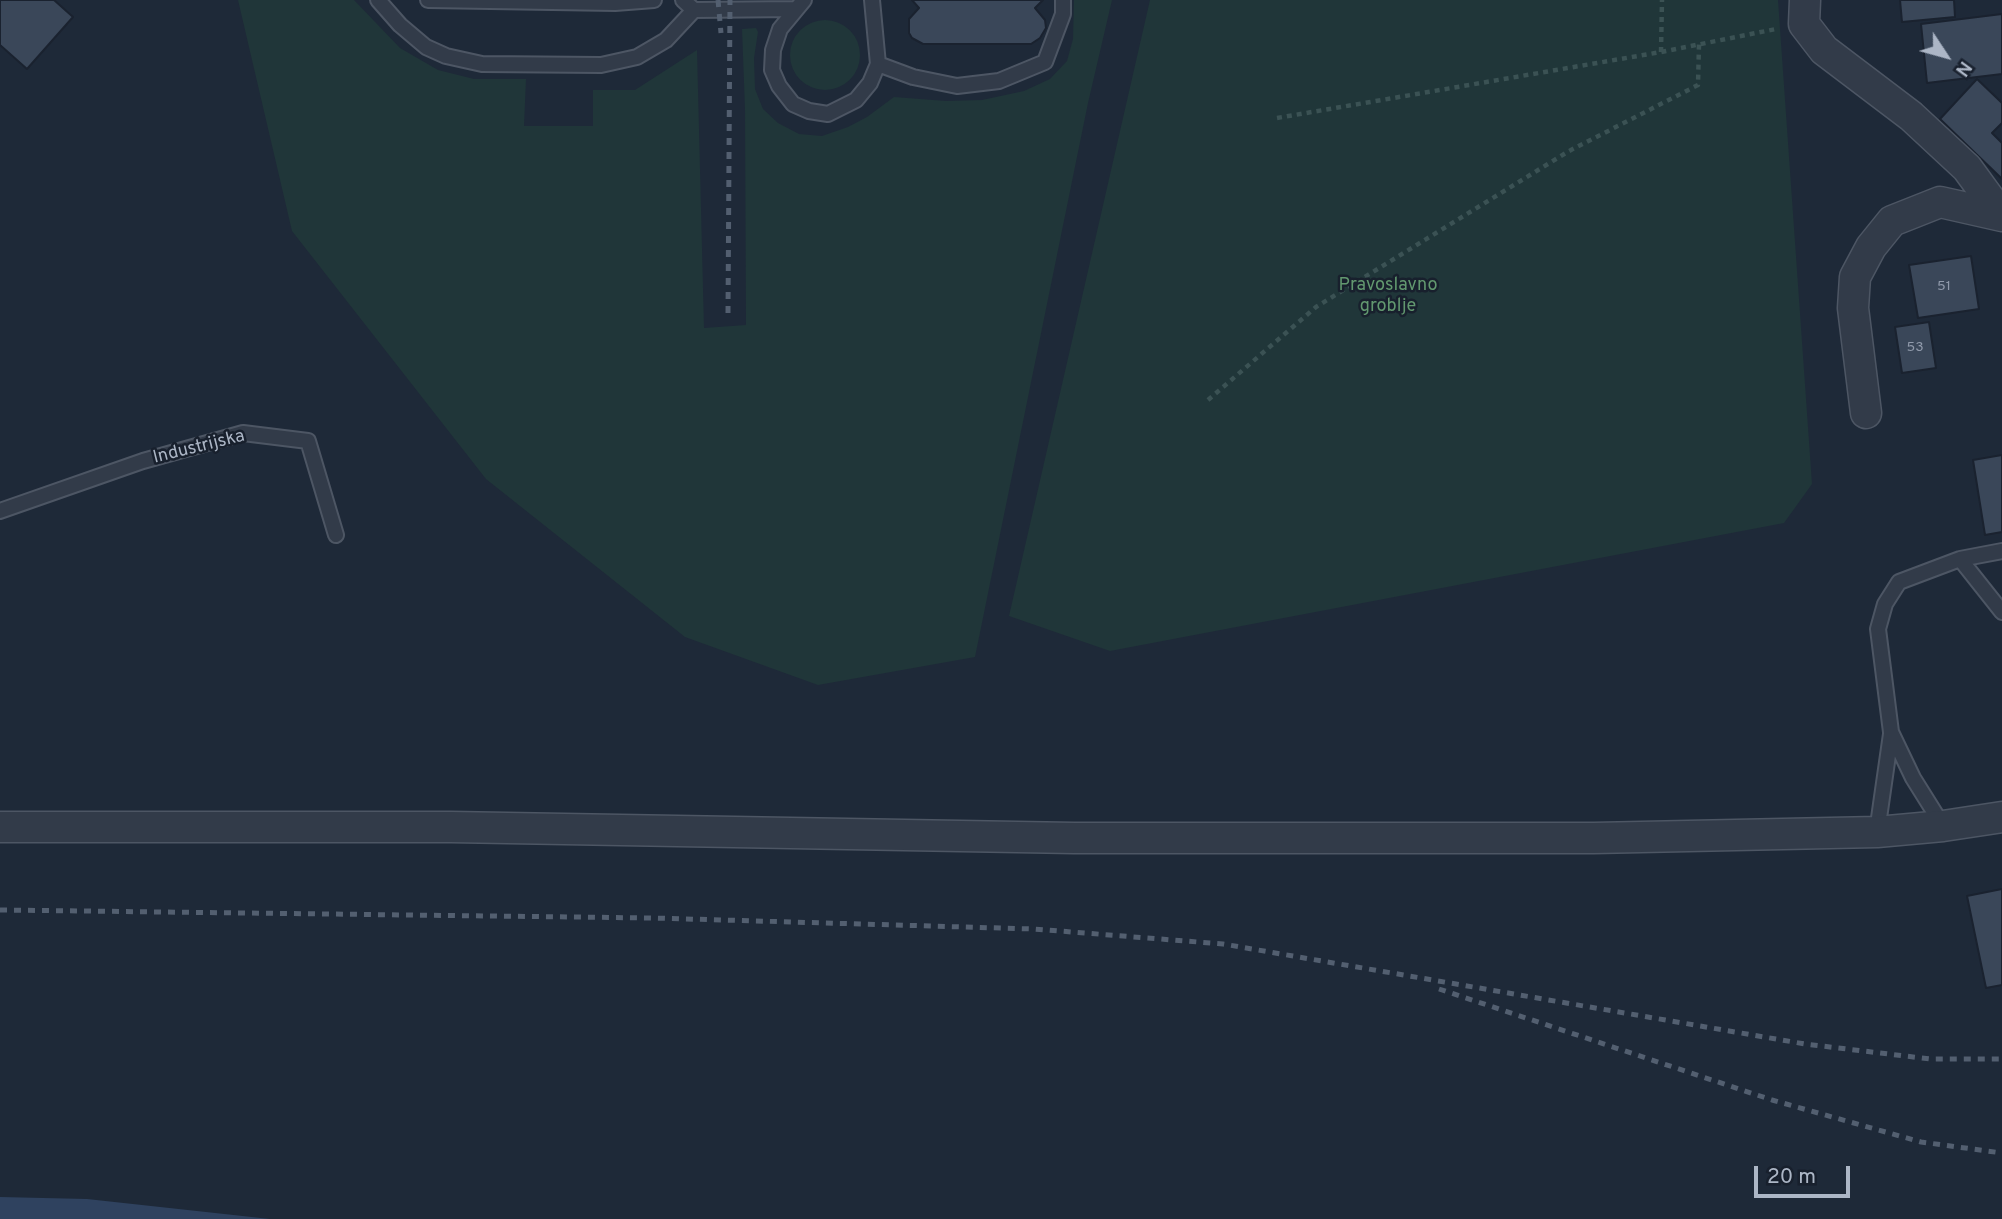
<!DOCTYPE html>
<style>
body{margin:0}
#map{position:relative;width:2002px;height:1219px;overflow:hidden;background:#1e2938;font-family:Overpass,sans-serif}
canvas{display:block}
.north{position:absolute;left:1911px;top:21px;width:70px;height:70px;-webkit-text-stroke:5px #18202d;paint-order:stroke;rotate:126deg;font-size:19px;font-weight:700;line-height:28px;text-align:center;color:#acb6c6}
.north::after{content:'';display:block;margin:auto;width:24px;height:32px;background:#acb6c6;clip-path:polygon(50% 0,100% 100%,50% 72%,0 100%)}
.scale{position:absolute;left:1754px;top:1166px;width:96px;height:32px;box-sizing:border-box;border:4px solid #acb6c6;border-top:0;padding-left:9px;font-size:21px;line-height:24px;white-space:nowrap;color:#acb6c6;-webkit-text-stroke:5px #18202d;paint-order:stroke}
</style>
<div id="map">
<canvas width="2002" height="1219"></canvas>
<div class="north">N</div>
<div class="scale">20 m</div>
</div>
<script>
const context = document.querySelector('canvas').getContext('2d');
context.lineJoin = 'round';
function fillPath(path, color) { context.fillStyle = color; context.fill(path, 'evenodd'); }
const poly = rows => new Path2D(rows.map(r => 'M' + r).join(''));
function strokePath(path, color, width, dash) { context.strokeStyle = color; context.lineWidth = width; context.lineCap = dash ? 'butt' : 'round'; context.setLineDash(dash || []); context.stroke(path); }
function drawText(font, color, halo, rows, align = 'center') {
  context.font = font + ' Overpass,sans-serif'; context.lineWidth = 5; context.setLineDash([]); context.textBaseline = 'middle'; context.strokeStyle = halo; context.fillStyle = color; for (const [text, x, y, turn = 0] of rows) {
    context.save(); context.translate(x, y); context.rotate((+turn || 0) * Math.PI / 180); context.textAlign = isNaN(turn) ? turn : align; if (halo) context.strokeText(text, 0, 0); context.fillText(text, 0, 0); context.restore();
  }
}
fillPath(poly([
 [238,0,354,0,400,48,438,70,474,79,526,79,524,126,593,126,593,90,635,90,697,50,704,328,746,325,745,109,742,29,756,28,758,32,754,58,755,89,763,109,778,123,799,134,822,136,848,127,867,117,894,97,946,101,982,100,1024,91,1050,79,1067,61,1073,39,1074,0,1112,0,1088,103,975,657,818,685,685,637,486,479,292,231],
 [1150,0,1778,0,1812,484,1784,523,1110,651,1009,616],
 '790 55a35 35 0 1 1 70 0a35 35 0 1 1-70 0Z'
]), '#203639');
fillPath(poly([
 [0,1197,87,1199,270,1219,0,1219]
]), '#2f425f');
const building = poly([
 [0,0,54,0,73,17,27,69,0,45,0,0],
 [912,0,1043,0,1035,8,1045,20,1046,28,1040,38,1031,44,923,44,912,38,909,33,909,19,919,8,912,0],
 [1900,0,1954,0,1955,17,1902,22,1900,0],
 [2002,14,2002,74,1927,83,1921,24,2002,14],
 [1977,79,2002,103,2002,123,1992,133,2002,143,2002,179,1940,119,1977,79],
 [1971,256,1979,309,1918,318,1909,265,1971,256],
 [1929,322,1936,368,1902,373,1895,327,1929,322],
 [2002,455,2002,532,1985,535,1973,460,2002,455],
 [2002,889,2002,985,1986,988,1967,896,2002,889]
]);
fillPath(building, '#3a4759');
strokePath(building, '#1a222f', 2);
const service = poly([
 [378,0,400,25,426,47,446,56,482,64,601,65,637,57,666,40,694,10],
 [428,0,615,3,654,0],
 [683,0,694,10,796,9],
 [804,0,780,29,773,50,772,70,779,86,793,104,809,111,828,114,856,100,870,83,878,64,872,0],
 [878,64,913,77,957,86,999,81,1045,62,1063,14,1063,0],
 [0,511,143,461,243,433,308,441,336,535],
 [1960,559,2002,612],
 [1943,826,1913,778,1891,732,1878,629,1885,604,1899,582,1960,559,2002,551],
 [1877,832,1891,734]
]);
const minor = poly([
 [1805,0,1804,24,1824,50,1911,116,1967,168,2002,216],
 [1866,413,1853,308,1855,277,1871,247,1892,221,1940,202,2002,216],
 [0,827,451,827,1074,838,1594,838,1877,832,1943,826,2002,817]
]);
strokePath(service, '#4d5664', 18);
strokePath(minor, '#4d5664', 33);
strokePath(poly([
 [1661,52,1662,0],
 [1277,118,1661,52,1776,29],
 [1208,400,1316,307,1569,151,1698,85,1699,44]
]), '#3b5254', 4.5, [5, 5]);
strokePath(service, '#323b49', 14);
strokePath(minor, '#323b49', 30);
strokePath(poly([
 [718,0,721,33],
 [728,313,730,0],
 [0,910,653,918,1034,929,1223,944,1805,1044,1930,1059,2002,1059],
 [1439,989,1772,1100,1921,1142,2002,1153]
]), '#535f70', 5, [7, 7]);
drawText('14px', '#909aab', null, [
 ["51",1944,287],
 ["53",1915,348]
]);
drawText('18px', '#62986f', '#18202d', [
 ["Pravoslavno",1388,286],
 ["groblje",1388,307]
]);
drawText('18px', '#acb6c6', '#18202d', [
 ["Industrijska",199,448,-14]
]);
</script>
